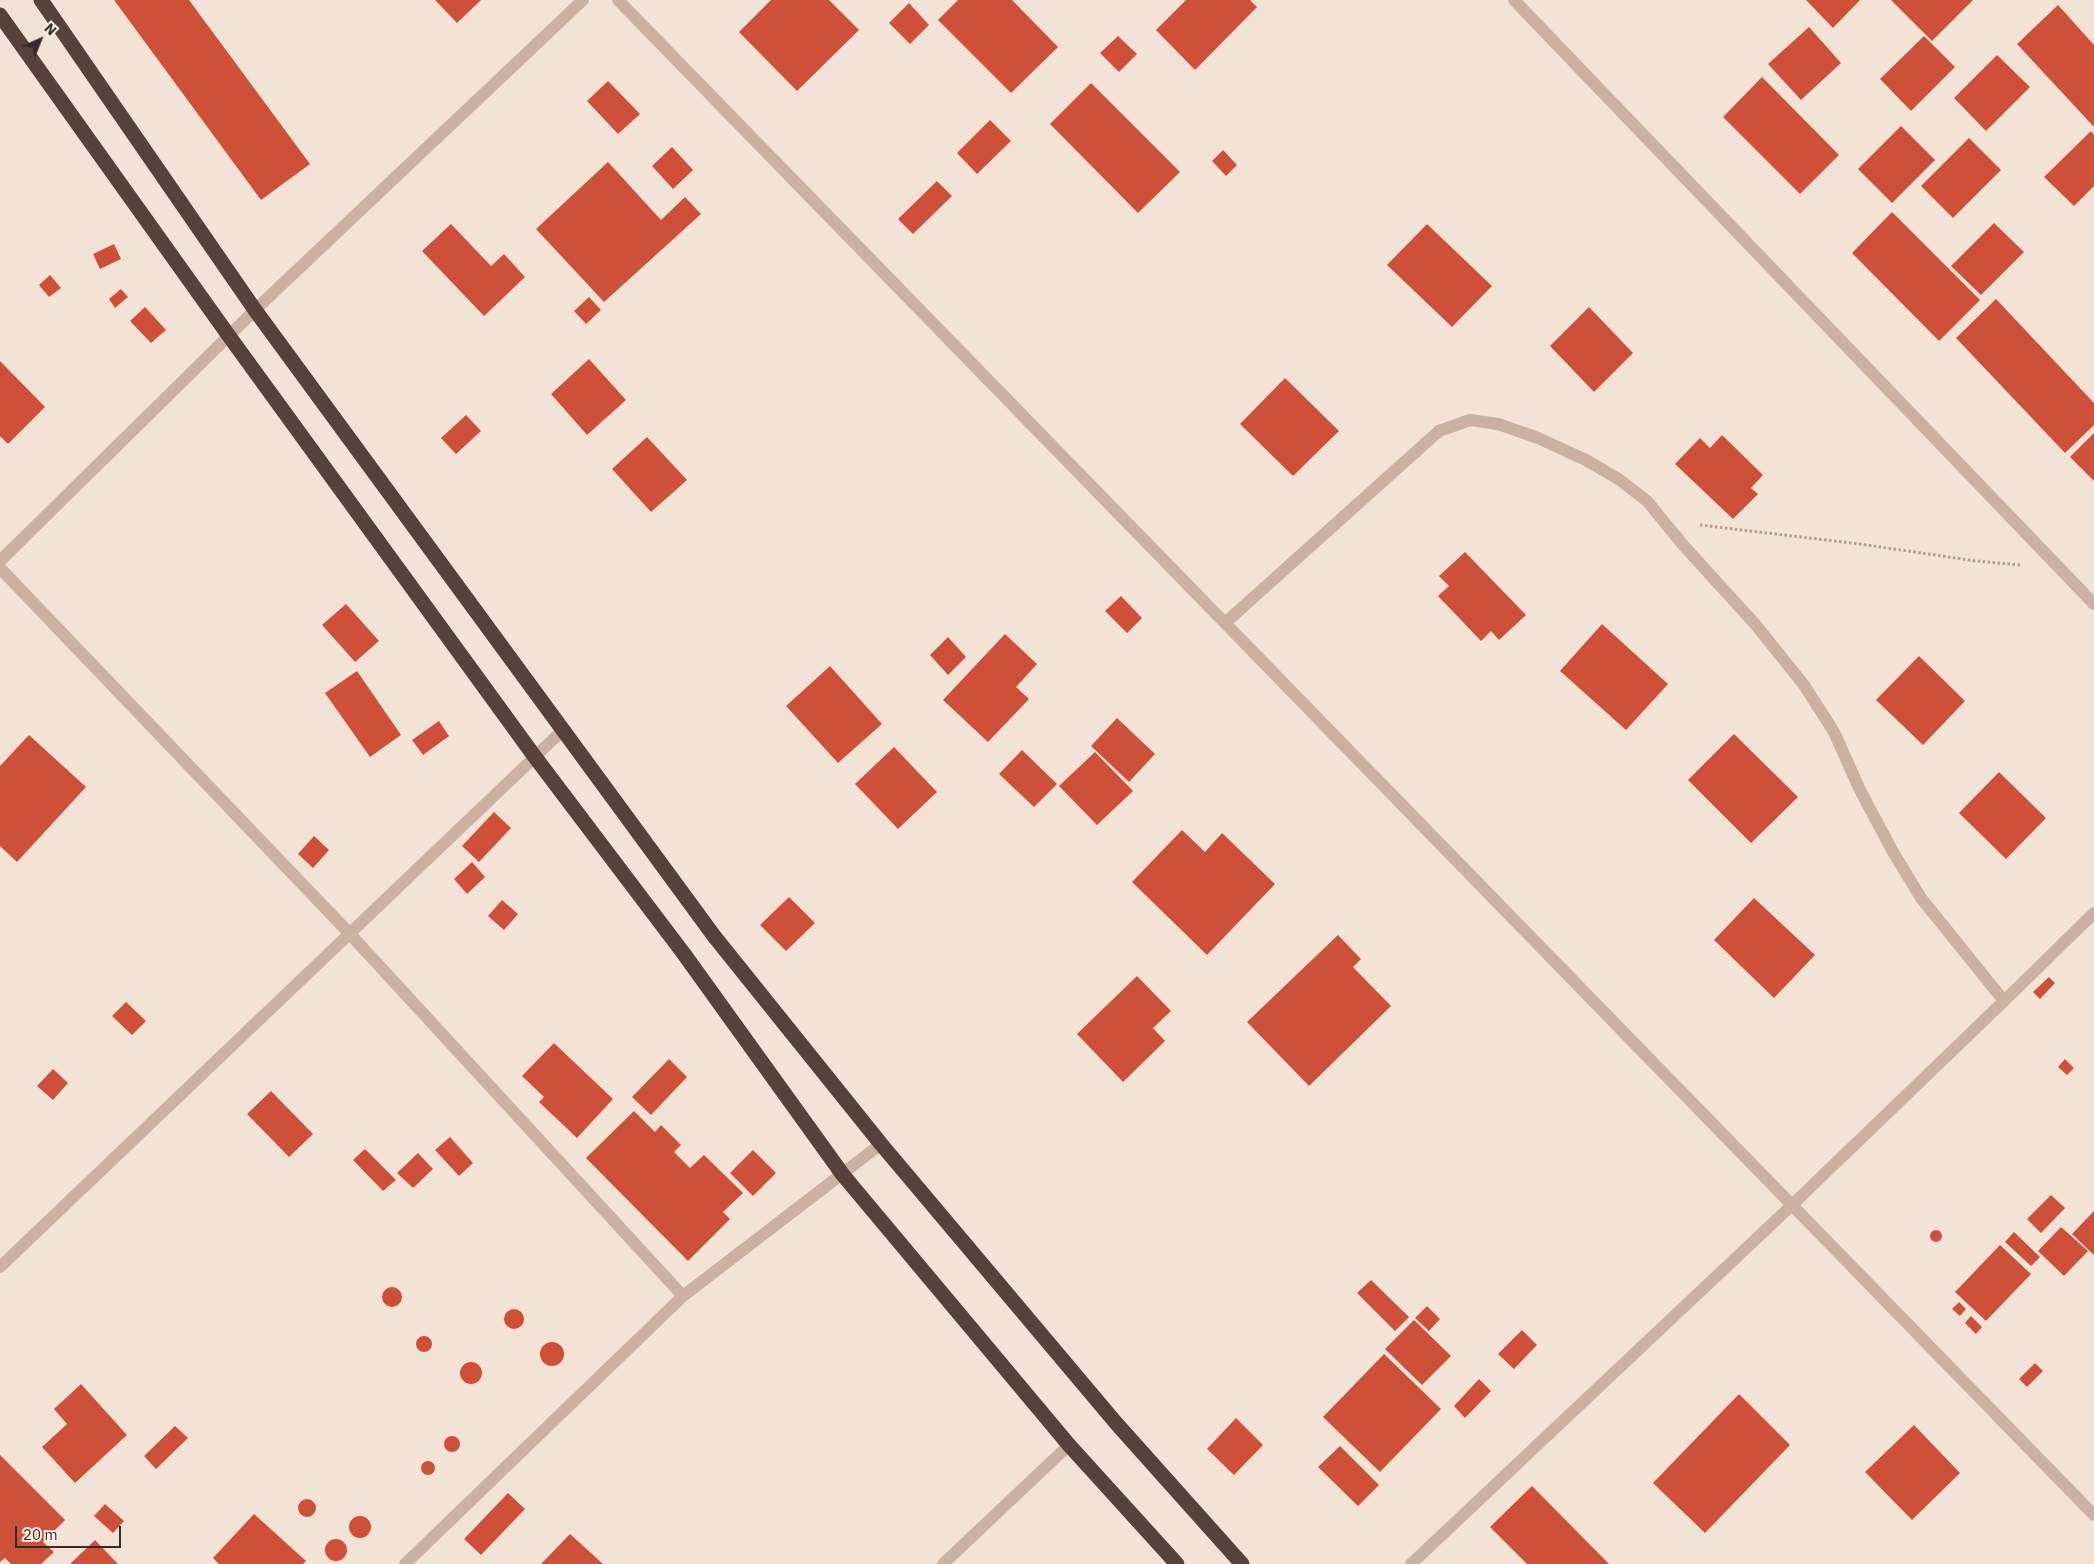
<!DOCTYPE html>
<style>
body{margin:0}
#map{position:relative;width:2094px;height:1564px;overflow:hidden;background:#f2e3d6;font-family:"IBM Plex Sans",sans-serif}
canvas{display:block}
.north{position:absolute;left:15px;top:15px;width:50px;height:50px;-webkit-text-stroke:4px #faede3;paint-order:stroke;rotate:44deg;font-size:14px;font-weight:700;line-height:20px;text-align:center;color:#352825}
.north::after{content:'';display:block;margin:auto;width:18px;height:22px;background:#352825;clip-path:polygon(50% 0,100% 100%,50% 72%,0 100%)}
.scale{position:absolute;left:15px;top:1526px;width:106px;height:22px;box-sizing:border-box;border:2px solid #352825;border-top:0;padding-left:6px;font-size:15px;line-height:18px;white-space:nowrap;color:#352825;-webkit-text-stroke:4px #faede3;paint-order:stroke}
</style>
<div id="map">
<canvas width="2094" height="1564"></canvas>
<div class="north">N</div>
<div class="scale">20 m</div>
</div>
<script>
const context = document.querySelector('canvas').getContext('2d');
context.lineJoin = 'round';
function fillPath(path, color) { context.fillStyle = color; context.fill(path, 'evenodd'); }
const poly = rows => new Path2D(rows.map(r => 'M' + r).join(''));
function strokePath(path, color, width, dash) { context.strokeStyle = color; context.lineWidth = width; context.lineCap = dash ? 'butt' : 'round'; context.setLineDash(dash || []); context.stroke(path); }
fillPath(poly([
 [114,0,189,0,310,164,261,200],
 [435,0,481,0,457,23],
 [771,0,829,0,859,30,797,91,739,32],
 [958,0,1012,0,1058,47,1011,93,938,20],
 [1186,0,1250,0,1257,7,1195,70,1156,30],
 [1806,0,1860,0,1833,28],
 [1891,0,1973,0,1932,41],
 [909,3,929,25,910,44,889,23],
 [2058,5,2094,45,2094,127,2017,44],
 [1809,27,1841,63,1801,100,1768,64],
 [1118,36,1137,54,1119,72,1100,53],
 [1924,36,1955,67,1911,111,1880,79],
 [1997,55,2030,87,1986,131,1954,98],
 [1762,77,1839,155,1800,194,1723,117],
 [608,81,640,114,618,134,587,101],
 [1091,83,1180,172,1138,213,1050,124],
 [990,120,1011,141,977,174,957,153],
 [1901,126,1935,160,1892,203,1858,169],
 [2091,131,2094,135,2094,186,2074,206,2044,177],
 [1969,138,2001,170,1953,218,1921,186],
 [672,147,693,170,673,189,652,166],
 [1223,150,1237,165,1226,176,1212,161],
 [608,162,661,220,685,197,701,214,604,302,536,229],
 [937,181,952,196,913,234,898,219],
 [1892,212,1980,300,1939,341,1852,253],
 [1994,223,2024,252,1981,295,1951,266],
 [451,224,491,266,504,254,525,277,484,316,422,251],
 [1427,224,1492,286,1452,327,1387,265],
 [114,244,121,259,100,269,93,254],
 [50,275,61,288,49,297,39,285],
 [121,289,128,297,115,308,109,299],
 [589,297,601,310,586,324,574,311],
 [1996,299,2094,403,2094,425,2065,453,1956,338],
 [145,307,166,330,151,343,130,321],
 [1589,307,1633,353,1594,392,1550,346],
 [589,359,626,400,587,435,551,394],
 [0,361,45,407,8,444,0,436],
 [1285,378,1339,431,1293,476,1240,424],
 [466,415,481,431,456,454,441,438],
 [2094,433,2094,481,2070,457],
 [1722,435,1763,475,1751,488,1758,494,1733,519,1675,464,1700,438,1710,448],
 [647,437,687,480,651,512,612,469],
 [1465,552,1526,615,1499,640,1491,631,1481,641,1438,596,1449,586,1439,576],
 [1121,596,1142,618,1127,633,1105,611],
 [346,604,379,641,355,662,322,625],
 [1602,624,1668,684,1626,730,1560,671],
 [1005,634,1037,664,1016,687,1029,699,988,742,943,700],
 [948,637,966,657,948,675,930,655],
 [1919,656,1965,701,1923,745,1876,700],
 [830,666,882,724,838,763,786,706],
 [357,671,401,735,370,757,325,693],
 [1117,718,1155,754,1129,782,1091,746],
 [439,721,449,736,423,755,412,740],
 [1734,734,1798,797,1751,843,1688,780],
 [29,735,86,787,17,862,0,846,0,766],
 [894,747,937,792,898,829,855,784],
 [1022,750,1057,784,1034,807,999,774],
 [1095,752,1133,791,1097,825,1059,786],
 [1999,772,2046,818,2006,859,1959,813],
 [494,812,511,828,479,862,462,846],
 [1182,830,1205,852,1222,833,1275,884,1207,955,1132,882],
 [314,836,329,850,313,868,298,854],
 [472,862,485,877,467,894,454,879],
 [789,897,815,923,786,951,760,925],
 [1754,898,1815,955,1774,998,1714,940],
 [502,900,518,914,504,930,488,916],
 [1338,935,1361,959,1353,967,1391,1006,1309,1086,1247,1022],
 [1137,976,1171,1011,1153,1028,1165,1041,1123,1082,1077,1034],
 [2049,977,2055,983,2040,999,2033,992],
 [126,1002,146,1021,132,1035,112,1016],
 [554,1043,613,1099,577,1138,539,1102,544,1097,522,1076],
 [669,1059,687,1077,651,1115,632,1097],
 [2065,1059,2074,1068,2067,1075,2058,1067],
 [53,1069,68,1083,53,1100,37,1086],
 [271,1091,313,1134,289,1157,247,1114],
 [634,1111,655,1132,661,1125,681,1145,674,1152,690,1168,704,1155,743,1193,723,1212,730,1219,688,1261,586,1158],
 [450,1137,473,1163,459,1176,435,1150],
 [365,1149,396,1180,383,1191,353,1160],
 [753,1150,776,1173,753,1196,730,1173],
 [418,1153,433,1169,413,1188,397,1173],
 [2051,1195,2065,1208,2041,1233,2027,1219],
 [2094,1211,2094,1255,2072,1234],
 [2061,1227,2088,1251,2064,1276,2038,1251],
 '1930 1236a6 6 0 1 1 12 0a6 6 0 1 1-12 0Z',
 [2014,1232,2040,1257,2031,1266,2005,1242],
 [2000,1245,2031,1274,1986,1321,1955,1292],
 [1371,1280,1409,1317,1395,1331,1357,1293],
 '382 1297a10 10 0 1 1 20 0a10 10 0 1 1-20 0Z',
 [1959,1302,1966,1309,1960,1316,1952,1309],
 [1427,1306,1440,1319,1429,1331,1415,1318],
 '504 1319a10 10 0 1 1 20 0a10 10 0 1 1-20 0Z',
 [1971,1316,1982,1327,1976,1334,1965,1323],
 [1414,1320,1451,1356,1422,1385,1385,1349],
 [1522,1330,1537,1345,1514,1369,1498,1354],
 '416 1344a8 8 0 1 1 16 0a8 8 0 1 1-16 0Z',
 '540 1354a12 12 0 1 1 24 0a12 12 0 1 1-24 0Z',
 [1384,1354,1441,1409,1380,1472,1323,1417],
 '460 1373a11 11 0 1 1 22 0a11 11 0 1 1-22 0Z',
 [2035,1363,2043,1371,2027,1387,2019,1379],
 [1479,1379,1491,1391,1465,1418,1454,1406],
 [81,1384,127,1435,75,1483,42,1447,67,1424,54,1409],
 [1739,1394,1790,1445,1705,1533,1653,1483],
 [1236,1418,1263,1445,1234,1475,1207,1449],
 [1914,1425,1960,1473,1912,1520,1865,1472],
 [175,1426,188,1438,156,1469,144,1456],
 '444 1444a8 8 0 1 1 16 0a8 8 0 1 1-16 0Z',
 [1340,1446,1379,1485,1358,1506,1318,1467],
 [0,1455,65,1520,43,1542,54,1552,41,1564,11,1564,5,1558,0,1562],
 '421 1468a7 7 0 1 1 14 0a7 7 0 1 1-14 0Z',
 [1532,1486,1609,1564,1527,1564,1490,1527],
 [508,1493,525,1509,481,1555,464,1539],
 '298 1508a9 9 0 1 1 18 0a9 9 0 1 1-18 0Z',
 [105,1504,124,1521,113,1533,94,1516],
 [254,1514,306,1561,303,1564,219,1564,213,1558],
 '349 1527a11 11 0 1 1 22 0a11 11 0 1 1-22 0Z',
 [570,1534,603,1564,541,1564],
 '325 1550a11 11 0 1 1 22 0a11 11 0 1 1-22 0Z',
 [95,1540,118,1564,70,1564]
]), '#ce5039');
strokePath(poly([
 [1700,525,1860,544,1976,561,2021,565]
]), '#b79b8c', 3, [2.5, 2.5]);
strokePath(poly([
 [618,0,2094,1515],
 [1514,0,2094,604],
 [0,561,255,310,583,0],
 [0,568,350,934,683,1296],
 [1225,623,1439,431,1470,420,1498,424,1538,438,1586,460,1620,480,1647,501,1684,546,1755,624,1804,685,1834,732,1860,790,1893,852,1921,898,2004,1001],
 [0,1267,562,731],
 [405,1564,683,1296,881,1144],
 [943,1564,1069,1445],
 [1411,1564,1792,1205,2004,1001,2094,913]
]), '#cbb1a2', 12);
strokePath(poly([
 [41,0,255,310,714,936,881,1144,1116,1423,1242,1564],
 [0,15,229,336,535,757,684,954,843,1175,1069,1445,1177,1564]
]), '#56413b', 15);
</script>
